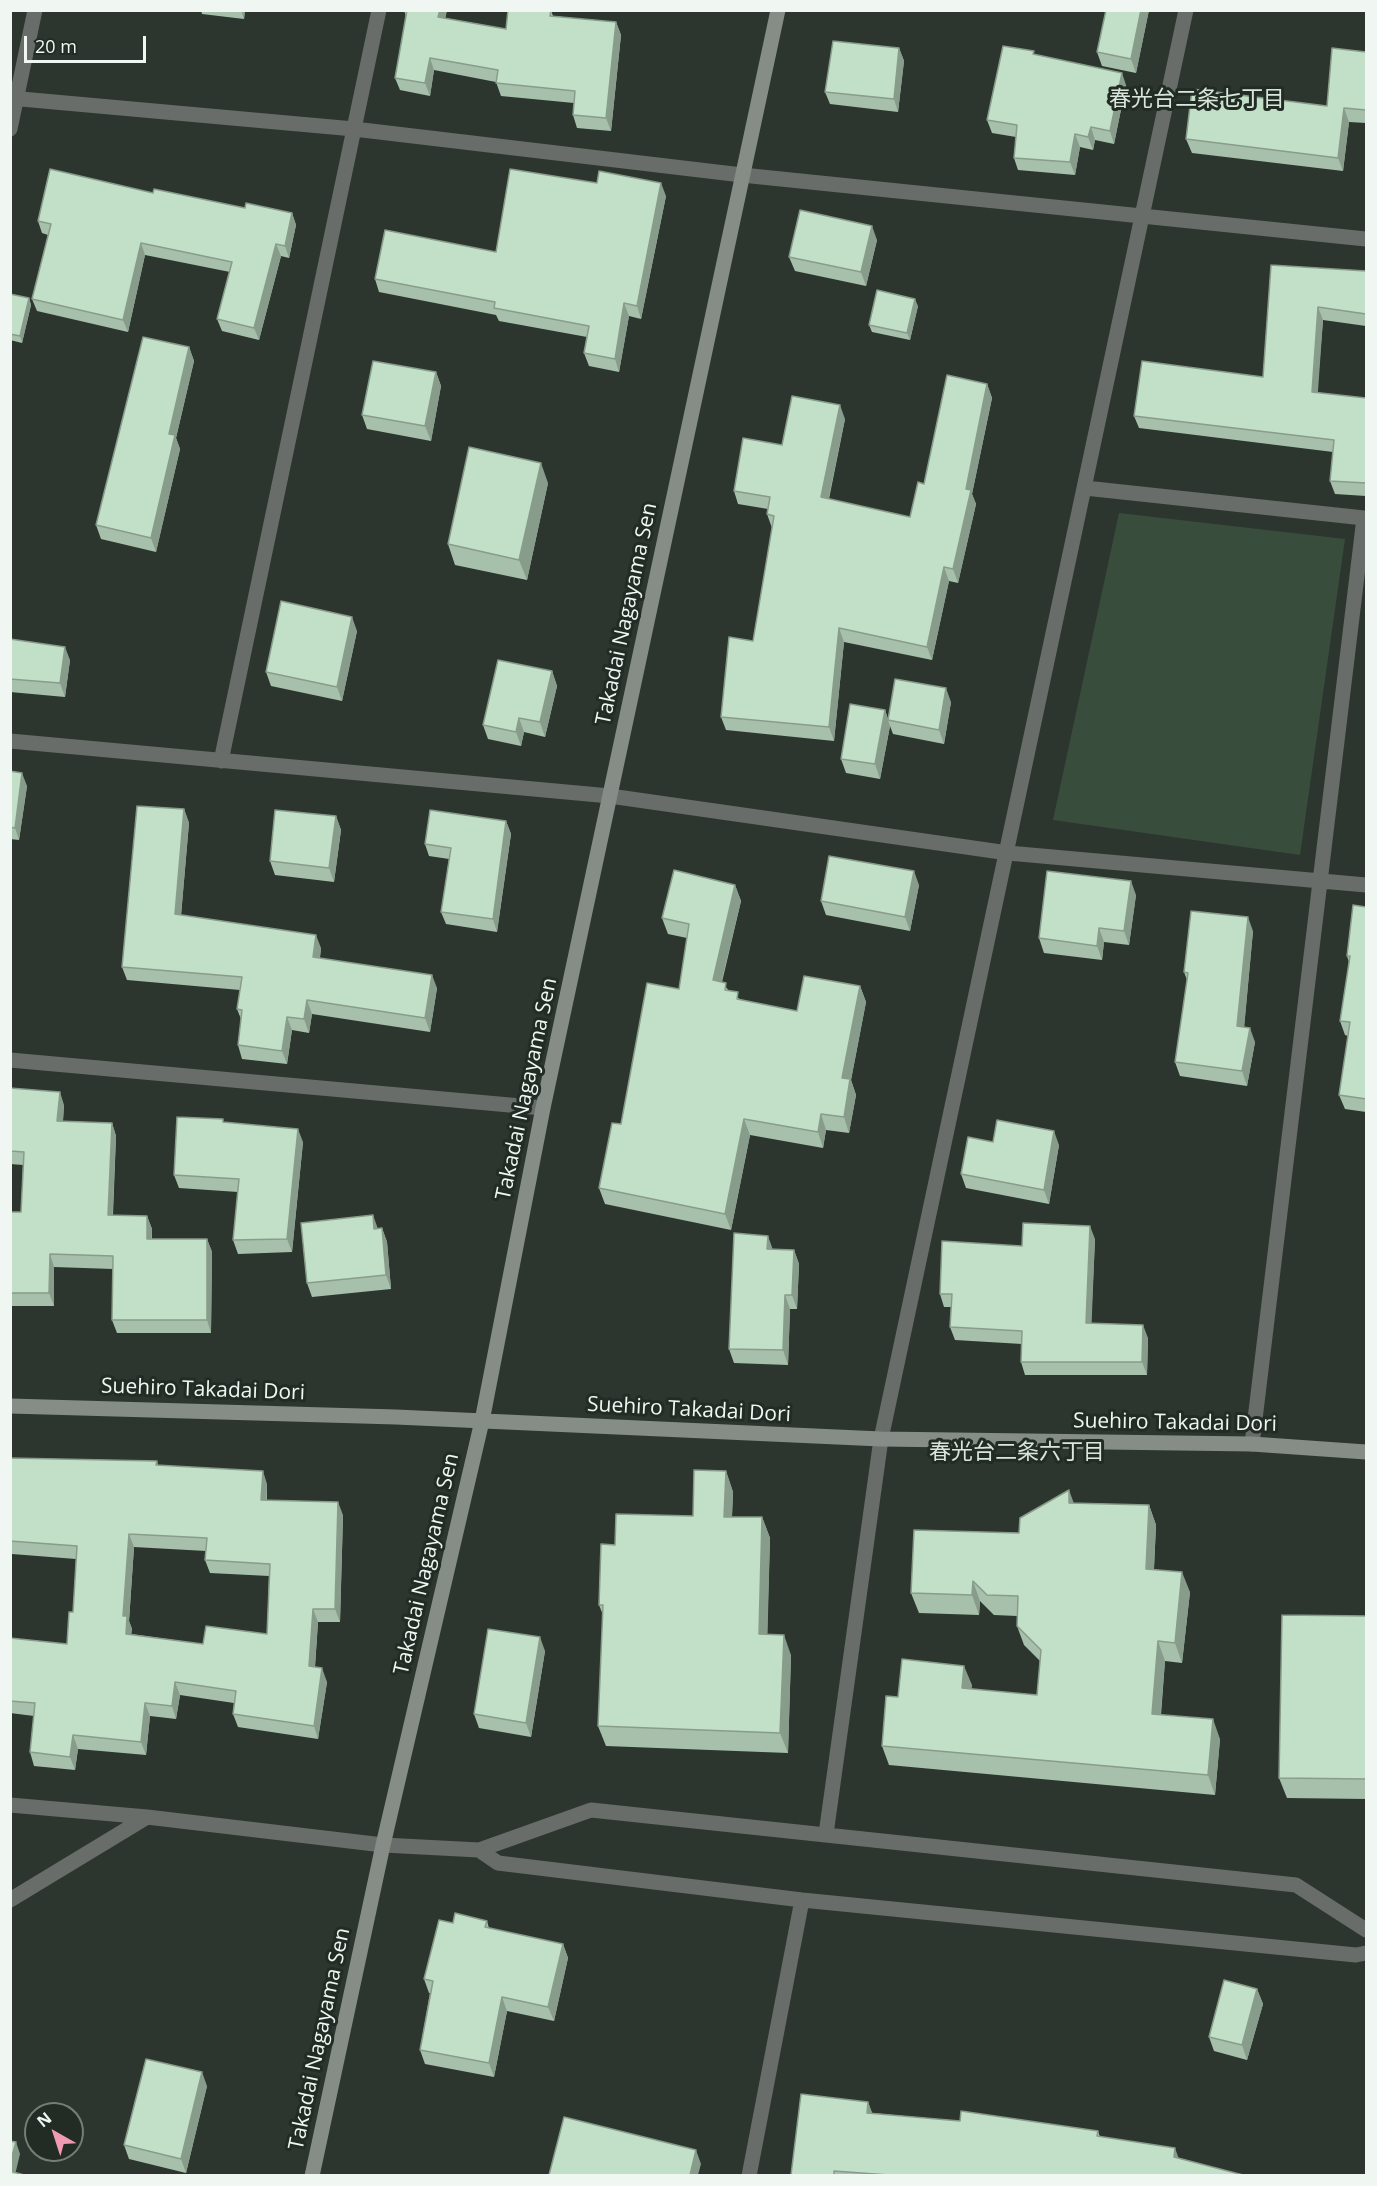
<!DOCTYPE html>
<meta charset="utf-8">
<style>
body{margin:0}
#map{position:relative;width:1377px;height:2186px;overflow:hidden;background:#2c362e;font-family:"Open Sans",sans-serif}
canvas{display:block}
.frame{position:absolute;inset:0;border:12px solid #f0f6f1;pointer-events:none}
.north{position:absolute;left:24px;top:2102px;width:60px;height:60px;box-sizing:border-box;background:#222c24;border:2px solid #747d76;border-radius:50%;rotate:321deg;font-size:16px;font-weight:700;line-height:24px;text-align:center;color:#f0f6f1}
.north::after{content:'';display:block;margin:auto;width:21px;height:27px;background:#f19ab4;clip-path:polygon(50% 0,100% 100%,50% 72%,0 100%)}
.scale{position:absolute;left:24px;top:36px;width:122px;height:27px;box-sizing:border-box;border:3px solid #f0f6f1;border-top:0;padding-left:8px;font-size:18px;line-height:21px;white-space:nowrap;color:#f0f6f1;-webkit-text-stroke:4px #222c24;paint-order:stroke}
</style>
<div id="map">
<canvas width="1377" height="2186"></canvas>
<div class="frame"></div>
<div class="north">N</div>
<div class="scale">20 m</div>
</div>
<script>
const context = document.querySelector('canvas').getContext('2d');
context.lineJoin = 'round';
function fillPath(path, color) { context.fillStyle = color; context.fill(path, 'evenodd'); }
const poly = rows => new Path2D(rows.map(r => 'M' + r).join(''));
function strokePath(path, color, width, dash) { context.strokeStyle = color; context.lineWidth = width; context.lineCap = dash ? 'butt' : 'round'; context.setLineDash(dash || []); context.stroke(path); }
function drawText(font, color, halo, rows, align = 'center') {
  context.font = font + ' "Open Sans","Noto Sans JP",sans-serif'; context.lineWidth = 6; context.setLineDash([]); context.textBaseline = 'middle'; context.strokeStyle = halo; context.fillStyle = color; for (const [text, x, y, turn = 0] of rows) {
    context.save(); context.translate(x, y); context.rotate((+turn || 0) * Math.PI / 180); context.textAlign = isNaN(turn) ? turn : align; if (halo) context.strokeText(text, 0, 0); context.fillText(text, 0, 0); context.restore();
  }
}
fillPath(poly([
 [1119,513,1345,539,1300,855,1053,820]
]), '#394d3d');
strokePath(poly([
 [10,98,354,129,742,175,1366,239],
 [10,129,35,10],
 [1085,488,1364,518,1252,1444],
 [10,741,610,796,1008,853,1366,885],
 [221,761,379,10],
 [10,1060,543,1108],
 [10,1805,147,1817,383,1845,479,1850,591,1810,1296,1885,1366,1930],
 [826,1834,881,1439,1186,10],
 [479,1850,498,1863,802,1900,1356,1955,1366,1953],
 [10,1900,147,1817],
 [749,2176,802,1900]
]), '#686d69', 15);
strokePath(poly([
 [10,1406,396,1417,881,1439,1252,1444,1366,1452],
 [312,2176,383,1845,482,1421,543,1108,778,10]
]), '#858d86', 15);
fillPath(poly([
 [201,10,245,10,244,19,202,14],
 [404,10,447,10,445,18,506,29,508,10,551,10,553,16,616,22,621,35,611,131,577,128,573,115,574,103,501,96,496,82,434,70,430,96,400,90,395,78,406,17],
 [1149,10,1136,73,1102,66,1097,52],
 [899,48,904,61,898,112,830,104,825,92],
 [1366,52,1366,123,1349,122,1343,171,1192,153,1186,139,1327,106],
 [1035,55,1126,85,1114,144,1095,140,1093,150,1080,147,1075,175,1018,170,1014,158,1016,137,992,133,987,120],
 [153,193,245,208,292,213,296,225,289,258,281,256,259,340,222,331,217,319,230,272,145,255,128,332,37,311,32,299,48,235,42,233,38,221],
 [666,196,641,319,629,316,619,372,589,366,584,353,587,337,499,321,496,315,379,292,375,279,496,252],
 [877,240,866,286,795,271,789,257],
 [1271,265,1366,271,1366,326,1323,320,1317,393,1366,398,1366,496,1335,494,1330,481,1333,452,1139,428,1134,416,1263,377],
 [10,294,29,298,31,305,22,343,10,340],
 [918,306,910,340,872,332,869,325],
 [189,347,194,361,176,438,180,449,156,552,101,539,96,525],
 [436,372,441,386,431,441,367,429,362,415],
 [987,384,992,398,972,494,976,504,958,583,949,581,932,660,844,642,834,741,726,730,721,717,753,641,772,528,767,514,768,509,738,504,734,491,782,445,845,419,829,499,910,517,924,484],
 [548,483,527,580,455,565,448,544],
 [357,631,342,701,271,686,266,672],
 [10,639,70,660,65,697,10,692],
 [552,671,557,686,545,737,524,732,521,746,488,739,483,725],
 [951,702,944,744,893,734,890,726,880,779,846,773,841,759,885,710,888,719],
 [10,771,27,786,19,840,10,839],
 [184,809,189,823,181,915,321,948,320,958,437,988,430,1032,312,1014,309,1033,292,1030,287,1064,242,1059,238,1045,241,1019,237,1009,240,990,127,980,122,967],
 [336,816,341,830,334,882,275,875,270,861],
 [506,821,511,834,497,932,446,924,441,912,449,859,429,856,425,844],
 [735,885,741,901,722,982,729,991,741,1000,797,1011,860,986,866,1002,851,1080,856,1095,849,1133,826,1130,823,1148,750,1135,731,1230,605,1204,599,1188,621,1124,679,989,687,938,668,934,662,918],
 [919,885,910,931,826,915,821,901],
 [1136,895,1129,945,1104,942,1102,960,1044,953,1039,938],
 [1366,907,1366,1112,1345,1109,1339,1095,1348,1036,1345,1035,1340,1021,1349,962,1347,956],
 [1253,931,1244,1027,1255,1042,1247,1086,1180,1076,1175,1062,1187,980,1184,972],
 [10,1088,64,1105,63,1121,112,1123,116,1136,113,1215,147,1216,152,1229,152,1239,207,1239,212,1252,211,1333,117,1333,112,1320,113,1269,54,1267,54,1306,10,1306,10,1212,21,1212,23,1165,10,1164],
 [303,1142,292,1252,238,1254,233,1240,238,1192,179,1188,174,1175],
 [1059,1145,1049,1204,966,1188,961,1174],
 [382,1228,387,1242,391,1289,312,1297,307,1283,378,1229],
 [1095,1239,1091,1323,1148,1338,1147,1375,1025,1375,1021,1362,1022,1344,955,1340,950,1327,951,1307,944,1307,940,1294,1022,1246],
 [773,1249,794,1250,799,1264,797,1309,790,1309,788,1365,734,1363,729,1349],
 [10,1458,157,1461,158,1465,267,1484,267,1500,343,1515,340,1622,318,1622,315,1667,327,1682,318,1739,238,1727,233,1714,234,1703,180,1695,176,1719,150,1716,146,1755,78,1749,75,1770,34,1766,30,1752,34,1716,10,1713,10,1638,67,1644,73,1612,76,1559,12,1554,10,1549],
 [134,1547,206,1551,205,1560,210,1573,269,1576,267,1634,203,1644,131,1634,132,1629,129,1621],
 [726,1471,733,1492,732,1517,762,1517,770,1538,767,1634,791,1655,788,1753,606,1746,598,1726,603,1615,599,1605,693,1516],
 [1074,1503,1149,1505,1156,1525,1154,1569,1190,1592,1182,1663,1165,1661,1161,1715,1220,1739,1215,1795,889,1765,882,1746,898,1697,972,1685,971,1689,1037,1695,1040,1661,1024,1645,1017,1626,1017,1616,994,1615,980,1601,979,1615,919,1613,911,1593],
 [1366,1616,1366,1799,1287,1798,1279,1778],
 [545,1651,531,1737,479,1728,474,1714],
 [487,1921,489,1928,563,1944,568,1958,554,2021,507,2011,494,2077,425,2064,420,2050,430,1993,429,1993,424,1979,453,1923],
 [1257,1989,1263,2004,1247,2060,1214,2051,1209,2037],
 [207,2086,186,2173,129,2159,124,2145],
 [868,2102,872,2113,960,2121,1098,2131,1100,2137,1243,2175,791,2175]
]), '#a7c0ab');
fillPath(poly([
 [241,10,245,10,244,19],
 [440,10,447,10,443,30,438,17],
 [1141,10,1149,10,1136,73,1131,59],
 [616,22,621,35,611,131,606,118],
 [899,48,904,61,898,112,894,99],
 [430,58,434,70,430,96,425,83],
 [1122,73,1126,85,1114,144,1110,131],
 [1344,108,1349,122,1343,171,1338,158],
 [1091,127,1095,140,1093,150,1088,137],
 [1075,134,1080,147,1075,175,1070,162],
 [661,183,666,196,641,319,637,306],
 [292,213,296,225,289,258,285,246],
 [872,226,877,240,866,286,861,272],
 [141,243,145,255,128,332,123,320],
 [276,244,281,256,259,340,254,328],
 [29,298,31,305,22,343,20,336],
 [915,299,918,306,910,340,907,333],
 [624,303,629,316,619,372,615,359],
 [1318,307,1323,320,1317,405,1312,392],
 [189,347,194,361,176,438,180,449,156,552,151,538,169,434],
 [436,372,441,386,431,441,425,426],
 [987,384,992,398,972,494,976,504,958,583,953,569,966,489],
 [840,405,845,419,826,511,821,497],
 [541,463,548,483,527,580,519,560],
 [944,567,949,581,932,660,927,647],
 [352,617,357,631,342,701,337,687],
 [839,628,844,642,834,741,829,727],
 [65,647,70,660,65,697,60,683],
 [552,671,557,686,545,737,540,722],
 [946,688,951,702,944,744,939,730],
 [885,710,890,726,880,779,875,764],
 [519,718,524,732,521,746,516,732],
 [22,773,27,786,19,840,15,828],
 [184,809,189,823,180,928,175,914],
 [336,816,341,830,334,882,329,868],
 [506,821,511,834,497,932,493,919],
 [914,871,919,885,910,931,905,917],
 [1131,881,1136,895,1129,945,1124,931],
 [735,885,741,901,718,996,713,980],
 [1248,917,1253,931,1243,1040,1237,1026],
 [1099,928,1104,942,1102,960,1097,946],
 [316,935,321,948,318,971,313,957],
 [432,975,437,988,430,1032,425,1018],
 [860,986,866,1002,851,1080,856,1095,849,1133,844,1117,842,1078],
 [307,1000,312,1014,309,1033,304,1019],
 [287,1017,292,1030,287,1064,282,1051],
 [1250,1028,1255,1042,1247,1086,1242,1071],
 [60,1092,64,1105,62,1134,57,1121],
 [821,1114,826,1130,823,1148,818,1132],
 [744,1119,750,1135,731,1230,725,1214],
 [112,1123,116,1136,112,1228,108,1215],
 [298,1129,303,1142,292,1252,287,1239],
 [1054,1131,1059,1145,1049,1204,1044,1190],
 [373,1215,378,1229,374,1229],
 [147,1216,152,1229,151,1252,147,1239],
 [1090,1226,1095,1239,1091,1337,1086,1323],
 [382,1228,387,1242,391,1289,386,1275],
 [768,1236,773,1250,767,1249],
 [207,1239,212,1252,211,1333,207,1320],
 [794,1250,799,1264,797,1309,792,1295],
 [50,1254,54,1267,54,1306,49,1293],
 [785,1295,790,1309,788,1365,783,1350],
 [1143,1325,1148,1338,1147,1375,1142,1362],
 [263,1471,267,1484,266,1513,261,1500],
 [726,1471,733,1492,731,1537,724,1517],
 [1069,1490,1076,1509,1069,1503],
 [338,1502,343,1515,340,1622,335,1609],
 [1149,1505,1156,1525,1153,1588,1146,1569],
 [762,1517,770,1538,767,1655,759,1634],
 [129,1534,134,1547,129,1621,132,1629,130,1647,126,1634,123,1616],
 [1182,1572,1190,1592,1182,1663,1175,1643],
 [973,1581,980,1601,979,1615,972,1595],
 [313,1609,318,1622,314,1680,309,1666],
 [784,1635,791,1655,788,1753,780,1733],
 [540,1637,545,1651,531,1737,526,1723],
 [1158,1641,1165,1661,1159,1734,1152,1714],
 [964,1666,972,1685,969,1708,962,1688],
 [322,1668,327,1682,318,1739,314,1726],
 [175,1682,180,1695,176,1719,172,1706],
 [145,1703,150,1716,146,1755,141,1742],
 [1213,1719,1220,1739,1215,1795,1208,1775],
 [73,1735,78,1749,75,1770,70,1757],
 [563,1944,568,1958,554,2021,548,2007],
 [1257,1989,1263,2004,1247,2060,1242,2045],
 [502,1997,507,2011,494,2077,489,2063],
 [202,2072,207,2086,186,2173,181,2159],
 [868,2102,873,2115,867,2113],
 [16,2142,20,2154,15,2175,10,2175,10,2163],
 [1175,2148,1180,2162,1174,2157],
 [696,2150,701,2164,698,2175,690,2175]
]), '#889c8b');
const building = poly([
 [407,10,440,10,438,17,506,29,508,10,551,10,550,16,616,22,606,118,573,115,575,91,496,83,498,70,430,58,425,83,395,78,407,10],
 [1106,10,1141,10,1131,59,1097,52,1106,10],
 [833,41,899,48,894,99,825,92,833,41],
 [1003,46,1034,51,1033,54,1122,73,1110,131,1091,127,1088,137,1075,134,1070,162,1014,158,1017,125,987,120,1003,46],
 [1332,48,1366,52,1366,110,1344,108,1338,158,1186,139,1192,89,1327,106,1332,48],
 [50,169,153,193,154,189,245,208,246,203,292,213,285,246,276,244,254,328,217,319,232,262,141,243,123,320,32,299,51,224,38,221,50,169],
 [510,169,597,183,599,171,661,183,637,306,624,303,615,359,584,353,589,326,494,308,495,302,375,279,385,230,496,252,510,169],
 [800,210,872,226,861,272,789,257,800,210],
 [1271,265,1366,271,1366,314,1318,307,1312,392,1366,398,1366,483,1330,481,1334,440,1134,416,1142,361,1263,377,1271,265],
 [877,290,915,299,907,333,869,325,877,290],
 [10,294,29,298,20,336,10,334,10,294],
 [143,337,189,347,169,434,175,435,151,538,96,525,143,337],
 [373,361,436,372,425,426,362,415,373,361],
 [947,375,987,384,966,489,971,490,953,569,944,567,927,647,839,628,829,727,721,717,729,637,753,641,774,516,767,514,770,497,734,491,743,438,782,445,792,396,840,405,821,497,910,517,918,482,924,484,947,375],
 [469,447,541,463,519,560,448,544,469,447],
 [281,601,352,617,337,687,266,672,281,601],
 [10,639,65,647,60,683,10,679,10,639],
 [498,660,552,671,540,722,519,718,516,732,483,725,498,660],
 [895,679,946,688,939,730,888,720,895,679],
 [850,704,885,710,875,764,841,759,850,704],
 [10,771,22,773,15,828,10,827,10,771],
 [137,806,184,809,175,914,316,935,313,957,432,975,425,1018,307,1000,304,1019,287,1017,282,1051,238,1045,242,1010,237,1009,242,977,122,967,137,806],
 [275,810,336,816,329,868,270,861,275,810],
 [430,810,506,821,493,919,441,912,451,848,425,844,430,810],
 [829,856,914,871,905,917,821,901,829,856],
 [674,870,735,885,713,980,726,983,725,990,738,992,737,999,797,1011,804,976,860,986,842,1078,850,1079,844,1117,821,1114,818,1132,744,1119,725,1214,599,1188,612,1123,621,1124,647,983,679,989,689,924,662,918,674,870],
 [1047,871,1131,881,1124,931,1099,928,1097,946,1039,938,1047,871],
 [1353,905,1366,907,1366,1099,1339,1095,1350,1022,1340,1021,1350,956,1347,956,1353,905],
 [1191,911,1248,917,1237,1026,1250,1028,1242,1071,1175,1062,1188,973,1184,972,1191,911],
 [10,1088,60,1092,57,1121,112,1123,108,1215,147,1216,147,1239,207,1239,207,1320,112,1320,113,1256,50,1254,49,1293,10,1293,10,1212,21,1212,24,1152,10,1151,10,1088],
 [177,1117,223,1119,223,1122,298,1129,287,1239,233,1240,239,1179,174,1175,177,1117],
 [997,1120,1054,1131,1044,1190,961,1174,968,1137,993,1142,997,1120],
 [373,1215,374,1229,382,1228,386,1275,307,1283,301,1223,373,1215],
 [1023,1223,1090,1226,1086,1323,1143,1325,1142,1362,1021,1362,1022,1331,950,1327,952,1294,940,1294,942,1241,1022,1246,1023,1223],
 [734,1233,768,1236,767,1249,794,1250,792,1295,785,1295,783,1350,729,1349,734,1233],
 [10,1458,157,1461,156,1465,263,1471,261,1500,338,1502,335,1609,313,1609,309,1666,322,1668,314,1726,233,1714,236,1691,175,1682,172,1706,145,1703,141,1742,73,1735,70,1757,30,1752,35,1703,10,1701,10,1638,67,1644,69,1612,73,1612,77,1546,10,1541,10,1458],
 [129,1534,207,1538,205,1560,270,1564,267,1634,206,1626,203,1644,126,1634,127,1616,123,1616,129,1534],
 [694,1470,726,1471,724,1517,762,1517,759,1634,784,1635,780,1733,598,1726,603,1605,599,1605,601,1544,615,1545,616,1514,693,1516,694,1470],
 [1069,1490,1069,1503,1149,1505,1146,1569,1182,1572,1175,1643,1158,1641,1152,1714,1213,1719,1208,1775,882,1746,886,1696,898,1697,902,1659,964,1666,962,1688,1037,1695,1041,1650,1017,1626,1018,1596,987,1595,973,1581,972,1595,911,1593,914,1530,1019,1533,1020,1518,1069,1490],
 [1282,1615,1366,1616,1366,1779,1279,1778,1282,1615],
 [488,1629,540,1637,526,1723,474,1714,488,1629],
 [455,1913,487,1921,485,1927,563,1944,548,2007,502,1997,489,2063,420,2050,433,1981,424,1979,439,1920,453,1923,455,1913],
 [1224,1980,1257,1989,1242,2045,1209,2037,1224,1980],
 [146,2059,202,2072,181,2159,124,2145,146,2059],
 [801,2094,868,2102,867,2113,960,2121,961,2111,1098,2131,1097,2136,1175,2148,1174,2157,1243,2175,889,2175,834,2171,834,2175,791,2175,801,2094],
 [564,2117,696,2150,690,2175,549,2175,564,2117],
 [10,2141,16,2142,10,2163,10,2141],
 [10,2171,24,2175,10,2175,10,2171]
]);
fillPath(building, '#c2dfc7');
strokePath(building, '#889c8b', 1.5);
drawText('21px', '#f0f6f1', '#222c24', [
 ["Takadai Nagayama Sen",627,614,-78],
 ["Takadai Nagayama Sen",527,1089,-78],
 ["Suehiro Takadai Dori",203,1390,2],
 ["Suehiro Takadai Dori",689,1410,3],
 ["Suehiro Takadai Dori",1175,1423,1],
 ["Takadai Nagayama Sen",427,1564,-77],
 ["Takadai Nagayama Sen",320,2039,-78]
]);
drawText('22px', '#d9e6db', '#222c24', [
 ["春光台二条七丁目",1197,100],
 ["春光台二条六丁目",1017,1453]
]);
</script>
